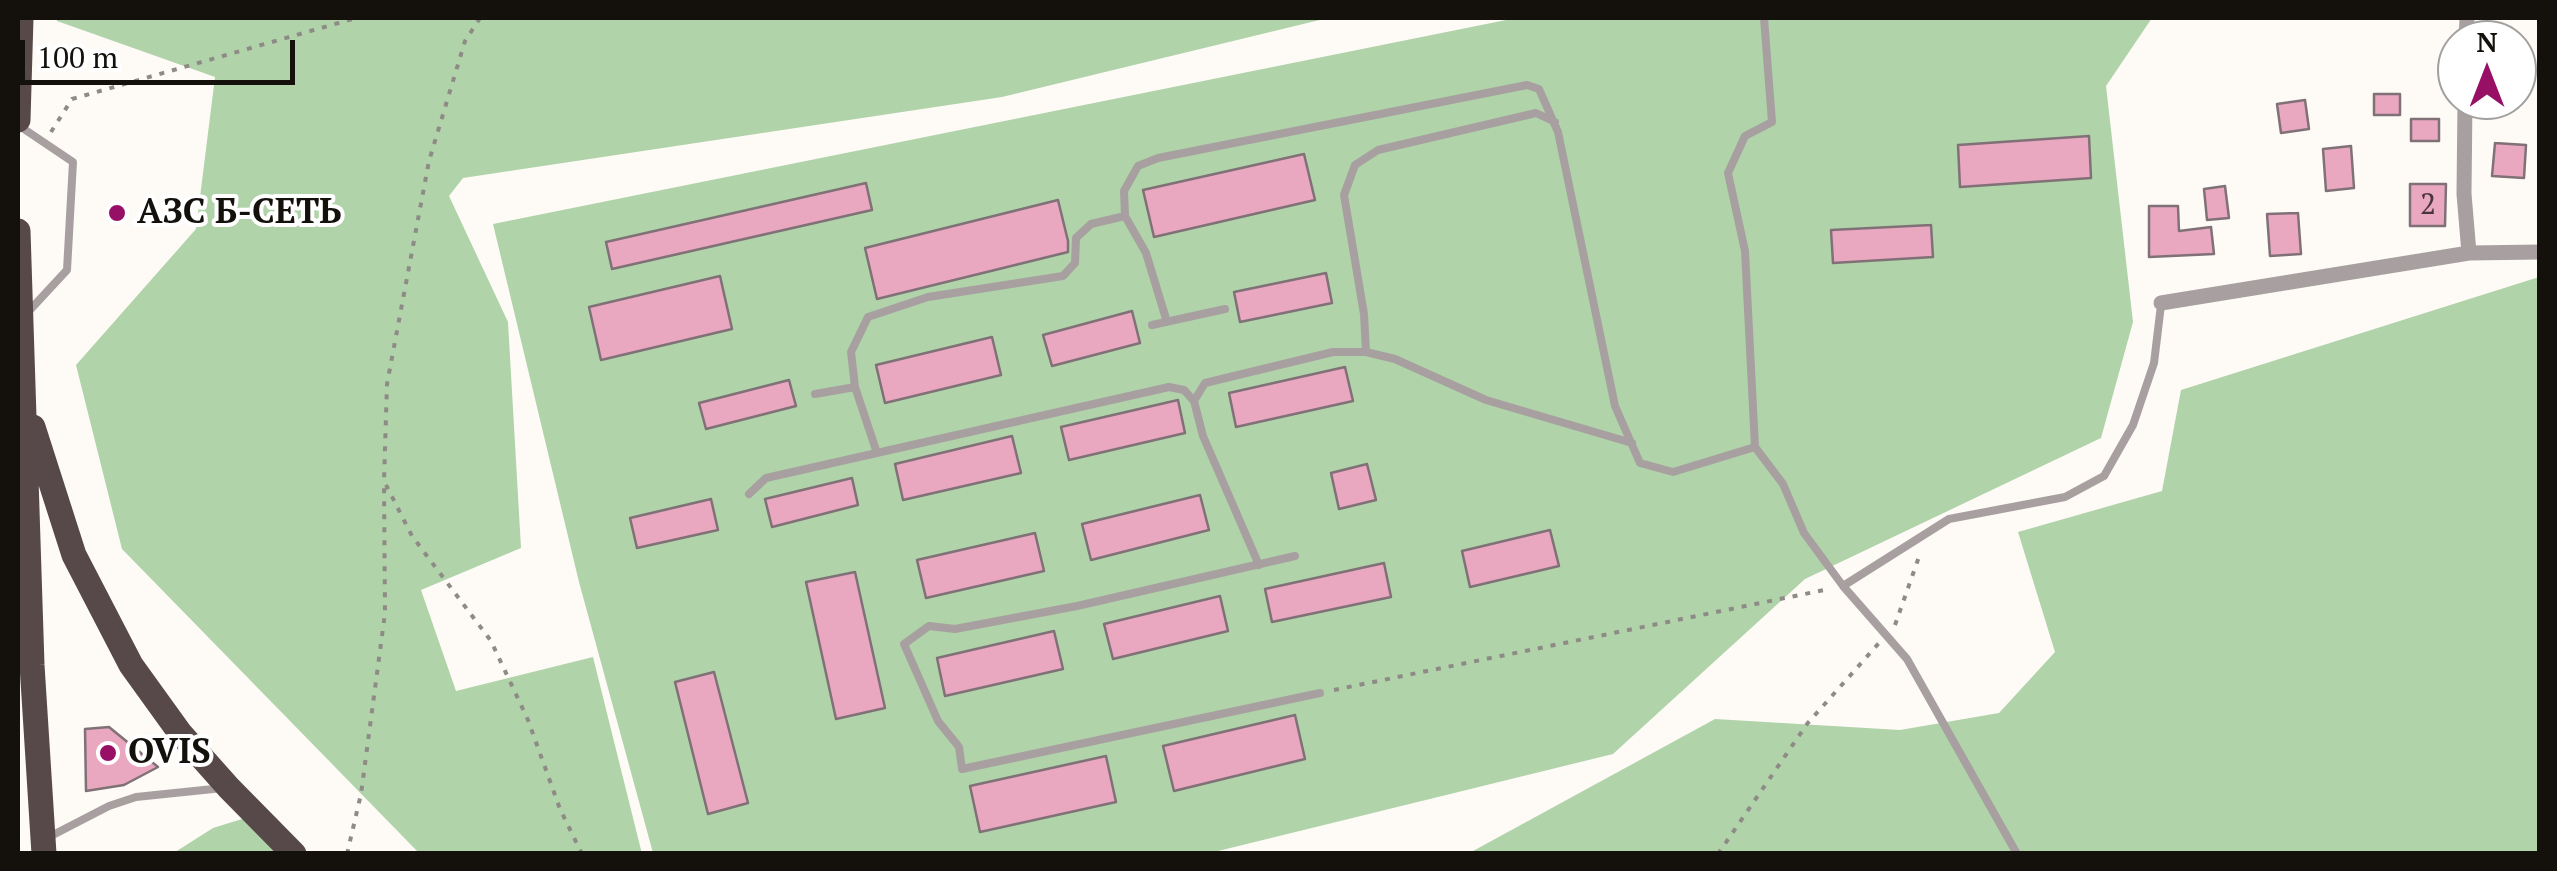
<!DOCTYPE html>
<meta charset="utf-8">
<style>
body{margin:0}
#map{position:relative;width:2557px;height:871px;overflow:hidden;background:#fefbf6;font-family:"PT Serif",serif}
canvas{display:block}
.frame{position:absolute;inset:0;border:20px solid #14110d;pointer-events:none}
.north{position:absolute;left:2437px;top:20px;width:100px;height:100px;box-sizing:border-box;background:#fff;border:2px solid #a1a09e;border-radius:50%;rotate:0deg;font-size:28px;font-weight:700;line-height:40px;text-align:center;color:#14110d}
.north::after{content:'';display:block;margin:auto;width:35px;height:45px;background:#971066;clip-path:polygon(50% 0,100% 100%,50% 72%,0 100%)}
.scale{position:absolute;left:20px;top:40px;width:275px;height:45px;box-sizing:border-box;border:5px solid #14110d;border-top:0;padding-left:12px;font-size:30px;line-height:35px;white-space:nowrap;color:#14110d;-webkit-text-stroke:8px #fff;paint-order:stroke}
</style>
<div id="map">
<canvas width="2557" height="871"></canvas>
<div class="frame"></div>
<div class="north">N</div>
<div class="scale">100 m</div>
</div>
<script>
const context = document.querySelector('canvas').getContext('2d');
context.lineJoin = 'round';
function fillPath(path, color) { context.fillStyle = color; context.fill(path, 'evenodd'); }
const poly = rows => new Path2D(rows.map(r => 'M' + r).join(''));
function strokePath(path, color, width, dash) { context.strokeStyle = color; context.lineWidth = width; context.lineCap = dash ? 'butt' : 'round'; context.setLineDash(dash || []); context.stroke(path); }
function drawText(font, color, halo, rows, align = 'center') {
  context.font = font + ' "PT Serif",serif'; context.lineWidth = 8; context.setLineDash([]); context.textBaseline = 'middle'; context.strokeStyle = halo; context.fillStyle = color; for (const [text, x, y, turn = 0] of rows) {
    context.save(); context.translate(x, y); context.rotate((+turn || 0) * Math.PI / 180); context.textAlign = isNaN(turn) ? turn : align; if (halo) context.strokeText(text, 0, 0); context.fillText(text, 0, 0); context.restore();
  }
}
fillPath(poly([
 [57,18,1328,18,1002,97,463,178,449,196,508,322,521,548,421,590,456,691,593,657,642,854,419,853,122,549,76,365,196,229,215,77,57,21],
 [1516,18,2152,18,2106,86,2133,322,2101,438,1805,579,1613,754,1210,853,653,853,579,582,493,224],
 [2539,277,2539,853,1461,854,1473,851,1715,719,1900,730,1999,713,2055,652,2018,532,2162,491,2181,390],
 [242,819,263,832,283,854,172,854,213,828]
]), '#b0d3aa');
const building = poly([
 [2374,94,2400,94,2400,115,2374,115,2374,94],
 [2305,100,2309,129,2281,133,2277,104,2305,100],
 [2411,119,2439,119,2439,141,2411,141,2411,119],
 [2089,136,2091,178,1960,187,1958,145,2089,136],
 [2495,143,2526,145,2524,178,2492,176,2495,143],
 [2351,146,2354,188,2326,191,2323,149,2351,146],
 [1304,154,1315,200,1154,237,1143,190,1304,154],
 [866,183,872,210,612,269,606,242,866,183],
 [2410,184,2446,184,2445,226,2410,226,2410,184],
 [2225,186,2229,218,2207,220,2204,189,2225,186],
 [1058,200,1068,241,1068,252,877,299,865,248,1058,200],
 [2149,206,2178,206,2179,231,2211,227,2214,254,2149,257,2149,206],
 [2298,213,2301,254,2270,256,2267,214,2298,213],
 [1931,225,1933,257,1833,263,1831,230,1931,225],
 [1326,273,1332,303,1240,322,1234,292,1326,273],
 [720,276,732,329,601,360,589,307,720,276],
 [1132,311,1140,343,1052,366,1043,335,1132,311],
 [992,337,1001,375,885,403,876,365,992,337],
 [1345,367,1353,401,1236,427,1229,393,1345,367],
 [789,380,796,406,706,429,699,403,789,380],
 [1178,400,1185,433,1069,460,1061,427,1178,400],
 [1012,436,1021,473,903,500,895,464,1012,436],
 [1367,464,1376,500,1339,509,1331,473,1367,464],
 [852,478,858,505,772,527,765,499,852,478],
 [1200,495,1209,530,1091,560,1082,524,1200,495],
 [711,499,718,530,637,548,630,518,711,499],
 [1550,530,1559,566,1470,587,1462,551,1550,530],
 [1035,533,1044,571,926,598,917,560,1035,533],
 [1384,563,1391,597,1272,622,1265,589,1384,563],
 [855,572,885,708,836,719,806,582,855,572],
 [1220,596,1228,631,1113,659,1104,624,1220,596],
 [1054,631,1063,669,945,696,937,658,1054,631],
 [714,672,748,803,708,814,675,682,714,672],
 [1295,715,1305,759,1174,791,1163,746,1295,715],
 [109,727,158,767,124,785,86,791,85,729,109,727],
 [1106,756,1116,802,980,832,970,786,1106,756]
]);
fillPath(building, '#e9a7c0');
strokePath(building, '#807177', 2.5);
strokePath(poly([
 [480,18,465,41,429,161,387,384,384,481,412,536,491,641,528,720,560,809,582,854],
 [51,132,72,99,356,18],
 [1895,625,1920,554],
 [1334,690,1829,589],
 [347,854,361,794,385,613,384,485],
 [1718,854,1807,724,1879,643]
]), '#8e8b87', 4, [5, 8]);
strokePath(poly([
 [18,125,73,162,67,270,29,311],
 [1167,322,1146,253,1125,216,1124,191,1138,166,1158,158,1527,85,1539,89,1558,132,1615,406,1640,463,1673,472,1755,447,1783,484,1804,533,1843,586,1907,659,2017,854],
 [1152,325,1225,309],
 [1366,352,1364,314,1344,195,1355,165,1378,150,1536,113,1555,122],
 [815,394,855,387],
 [1194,401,1205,383,1333,352,1366,352,1395,359,1486,400,1632,443],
 [1755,447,1745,251,1728,173,1745,136,1772,122,1764,18],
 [877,453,855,387,851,352,868,317,928,297,1063,276,1075,263,1076,238,1091,224,1125,216],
 [749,494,766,478,1169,387,1184,390,1194,401,1203,436,1259,565],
 [1295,556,1077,606,955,629,929,626,904,644,938,721,959,747,962,769,1320,693],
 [1843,586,1949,519,2065,497,2104,476,2133,425,2154,363,2161,305],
 [47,838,109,806,136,797,223,788]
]), '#a8a0a0', 8);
strokePath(poly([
 [2466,40,2467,18],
 [2465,100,2464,194,2469,253],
 [2161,303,2469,253,2540,252]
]), '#a8a0a0', 15);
strokePath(poly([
 [18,120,21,18],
 [18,231,32,665,44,854],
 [33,427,74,555,131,665,180,733,229,788,294,854]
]), '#57494a', 25);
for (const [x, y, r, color] of [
 [117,213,10,"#971066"],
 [108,753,10,"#971066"]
]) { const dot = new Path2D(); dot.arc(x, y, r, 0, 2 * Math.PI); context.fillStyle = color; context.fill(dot); strokePath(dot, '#fff', 4); }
drawText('30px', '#49363a', null, [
 ["2",2428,205]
]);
drawText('bold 35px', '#14110d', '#fff', [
 ["АЗС Б-СЕТЬ",137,213],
 ["OVIS",128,753]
], 'left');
</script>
